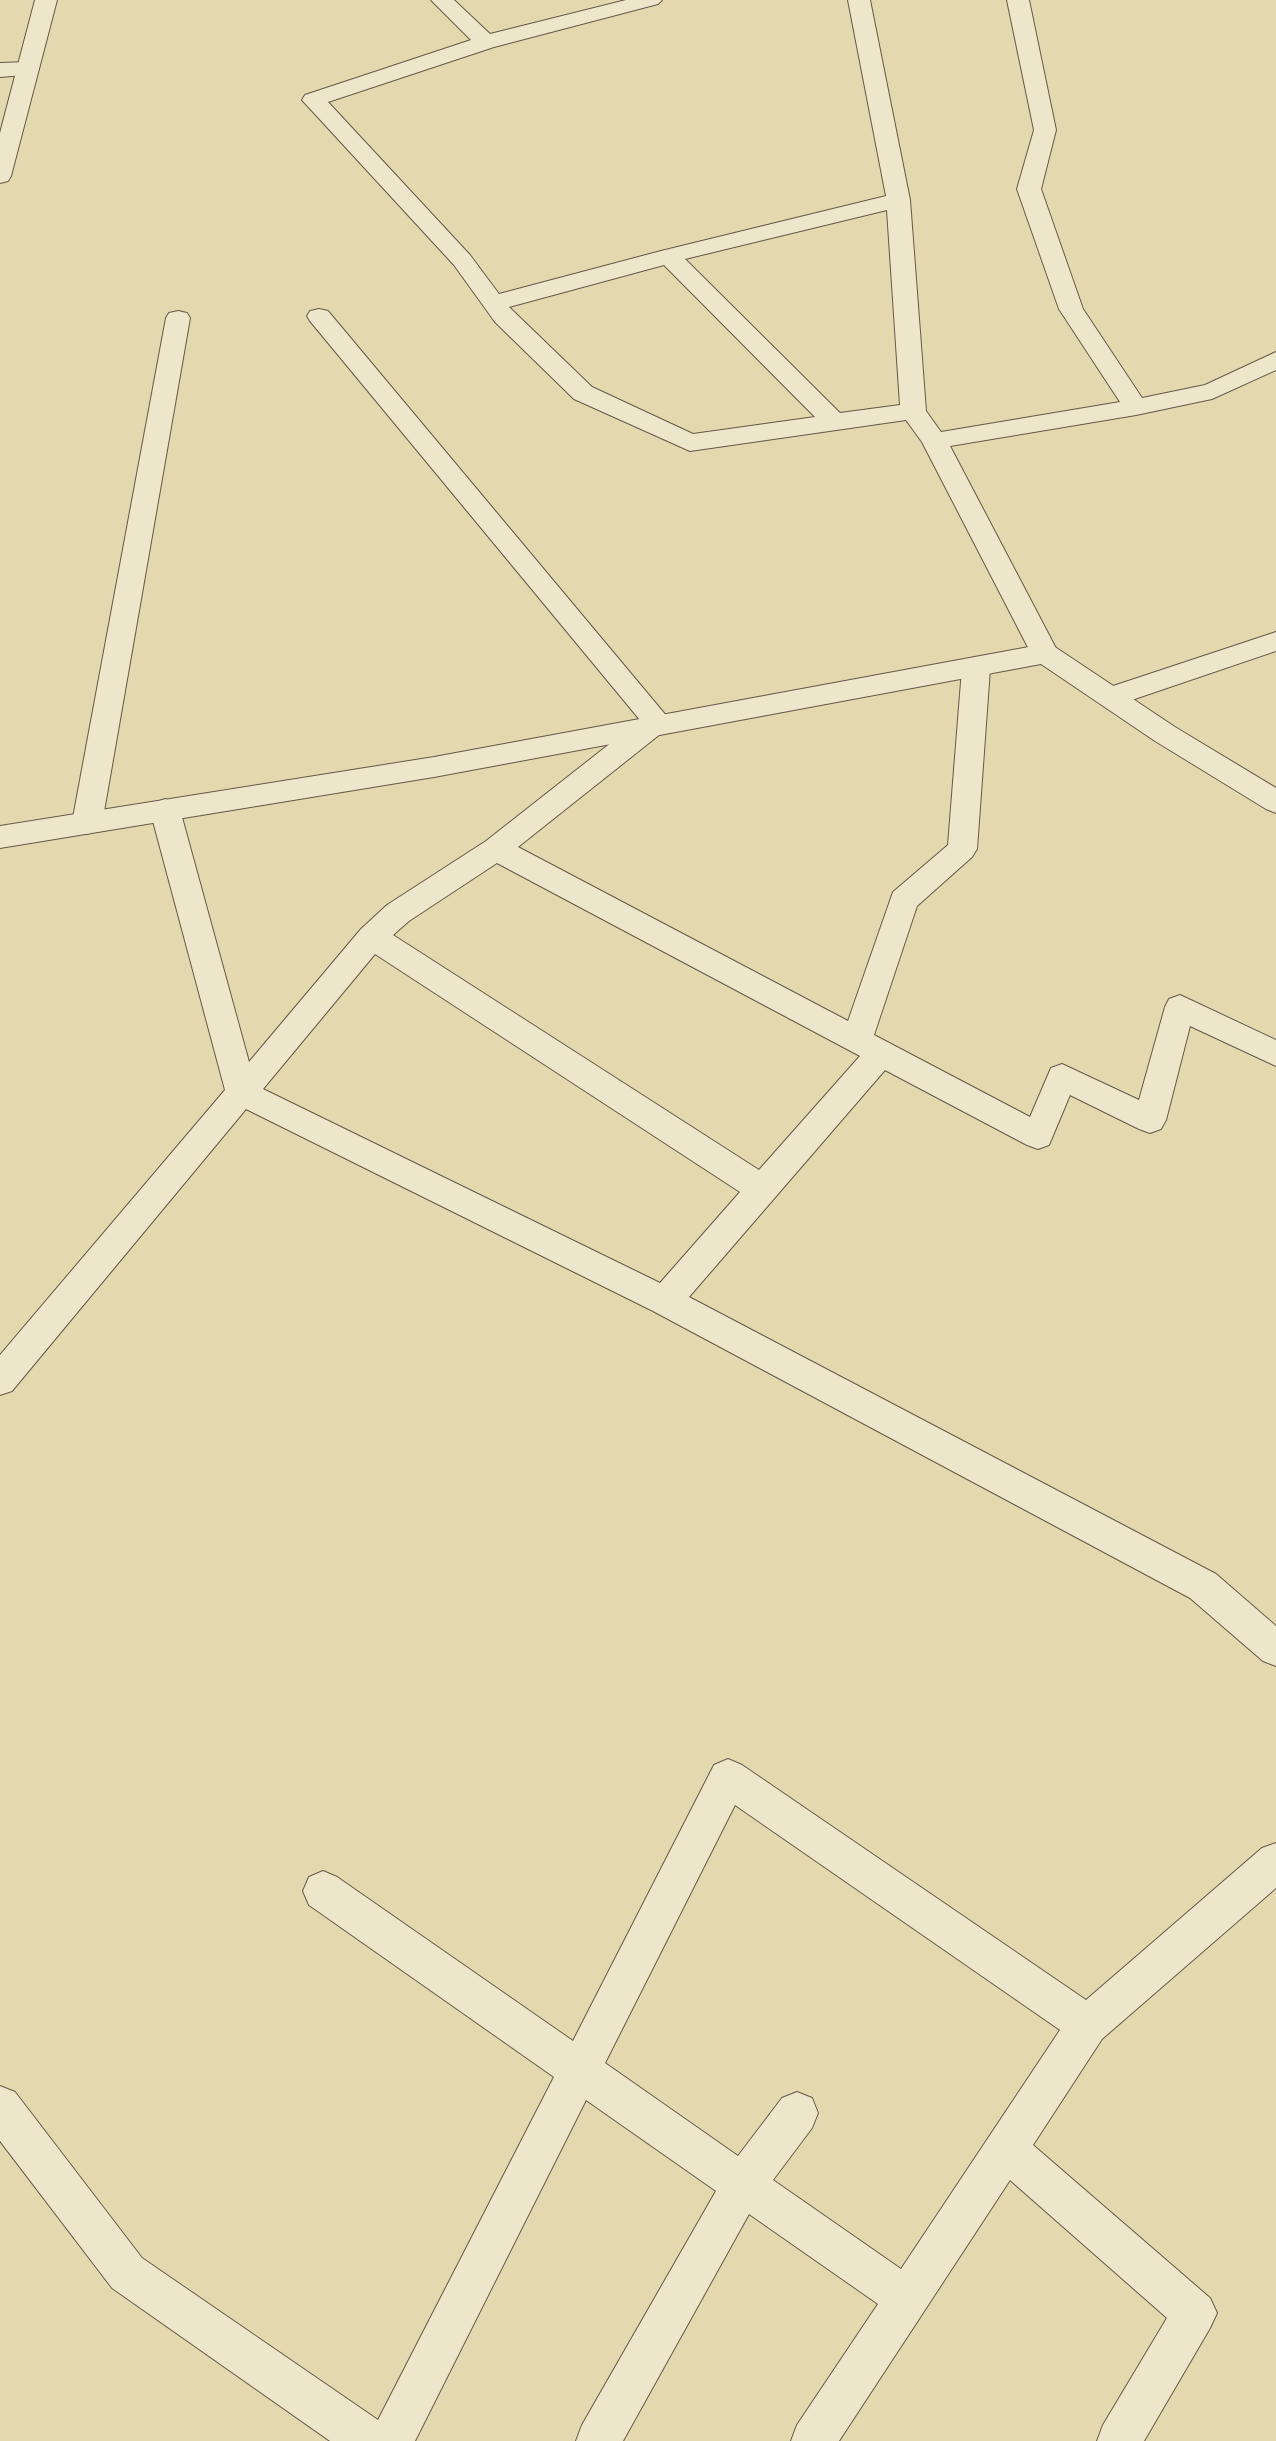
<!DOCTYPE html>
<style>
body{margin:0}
canvas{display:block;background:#e4d8ae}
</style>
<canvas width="1276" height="2441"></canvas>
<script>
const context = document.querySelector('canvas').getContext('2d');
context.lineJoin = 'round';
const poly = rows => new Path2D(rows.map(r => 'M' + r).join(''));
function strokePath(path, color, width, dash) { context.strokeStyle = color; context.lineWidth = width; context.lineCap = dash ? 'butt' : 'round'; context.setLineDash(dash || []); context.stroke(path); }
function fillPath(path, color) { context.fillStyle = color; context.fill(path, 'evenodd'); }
const minor = poly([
 [431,0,454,0,490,34,626,0,662,0,658,4,494,47,328,102,470,255,499,294,661,251,886,196,848,0,870,0,910,200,926,411,941,432,1120,402,1059,309,1017,189,1034,130,1007,0,1029,0,1056,130,1041,189,1083,309,1142,398,1205,385,1276,352,1276,370,1212,399,1136,415,950,446,1059,654,1055,661,1045,664,1035,661,922,442,906,420,690,451,574,399,495,322,454,265,302,100,305,95,471,40,431,0],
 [887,210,900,405,840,413,685,259,887,210],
 [664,265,815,417,693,434,592,387,509,307,664,265],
 [28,62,36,64,39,69,36,74,0,77,0,63,28,62],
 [319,309,328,311,674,725,670,732,659,735,518,847,848,1021,893,892,948,845,962,669,966,662,976,659,986,662,990,669,977,849,972,857,917,906,874,1035,1030,1117,1051,1068,1062,1064,1139,1100,1165,1007,1169,999,1180,995,1276,1040,1276,1066,1190,1026,1166,1120,1161,1129,1150,1133,1139,1129,1070,1095,1049,1145,1038,1149,1027,1145,885,1070,689,1297,1216,1574,1276,1626,1276,1666,1263,1661,1190,1598,653,1311,246,1109,12,1391,0,1395,0,1355,225,1090,150,810,155,803,165,799,175,803,180,810,249,1062,361,929,387,905,486,841,640,720,310,321,307,316,310,311,319,309],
 [497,863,860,1056,759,1170,393,935,409,921,497,863],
 [375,954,740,1192,660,1283,263,1089,375,954],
 [178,311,187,313,190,318,102,823,97,831,87,834,77,831,72,823,166,318,169,313,178,311],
 [1276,632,1276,651,1111,707,1101,704,1097,697,1101,690,1276,632],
 [728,1759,742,1765,1086,2000,1262,1848,1276,1843,1276,1888,1102,2039,1033,2145,1210,2298,1217,2313,1210,2328,1144,2441,1097,2441,1103,2425,1167,2318,1010,2180,839,2441,791,2441,797,2425,878,2304,749,2214,623,2441,576,2441,582,2425,716,2191,586,2100,415,2441,330,2441,112,2288,0,2141,0,2086,15,2092,142,2258,378,2420,554,2077,309,1905,303,1891,309,1877,323,1871,337,1877,573,2041,714,1765,728,1759],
 [735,1805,1060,2030,901,2269,773,2180,812,2128,818,2113,812,2098,797,2092,782,2098,738,2156,605,2063,735,1805]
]);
const tertiary = poly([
 [35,0,57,0,11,176,8,181,0,183,0,133,35,0],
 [1045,644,1055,647,1175,727,1276,788,1276,813,1266,809,1155,741,1041,664,434,777,0,848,0,826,434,757,1045,644]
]);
strokePath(minor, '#65584a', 2);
strokePath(tertiary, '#65584a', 2);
fillPath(minor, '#ede6ca');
fillPath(tertiary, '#ede6ca');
</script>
